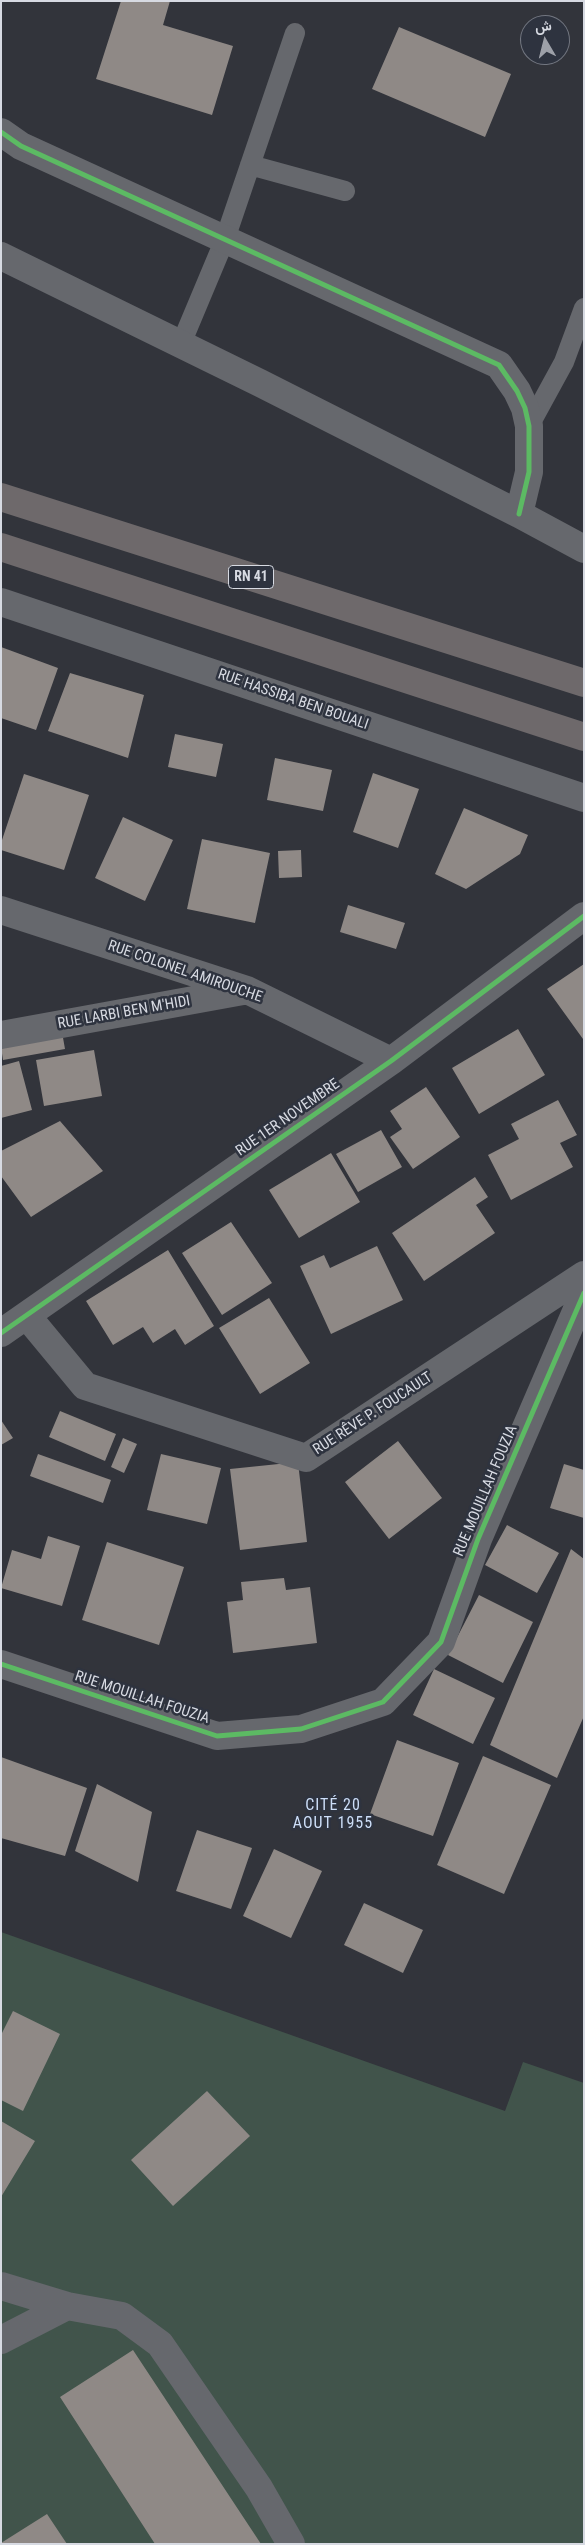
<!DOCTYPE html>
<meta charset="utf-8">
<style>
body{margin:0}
#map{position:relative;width:585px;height:2545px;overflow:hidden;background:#32343b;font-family:"Roboto Condensed",Vazirmatn,sans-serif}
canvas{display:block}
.frame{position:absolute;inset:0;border:2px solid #d7dae2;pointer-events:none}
.north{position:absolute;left:520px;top:15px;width:50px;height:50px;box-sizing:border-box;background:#2e333f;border:1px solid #727680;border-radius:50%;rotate:352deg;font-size:14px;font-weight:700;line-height:20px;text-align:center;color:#d7dae2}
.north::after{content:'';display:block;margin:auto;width:18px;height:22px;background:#9da0a8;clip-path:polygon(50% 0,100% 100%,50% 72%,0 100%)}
</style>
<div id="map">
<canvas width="585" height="2545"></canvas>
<div class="frame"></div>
<div class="north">ش</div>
</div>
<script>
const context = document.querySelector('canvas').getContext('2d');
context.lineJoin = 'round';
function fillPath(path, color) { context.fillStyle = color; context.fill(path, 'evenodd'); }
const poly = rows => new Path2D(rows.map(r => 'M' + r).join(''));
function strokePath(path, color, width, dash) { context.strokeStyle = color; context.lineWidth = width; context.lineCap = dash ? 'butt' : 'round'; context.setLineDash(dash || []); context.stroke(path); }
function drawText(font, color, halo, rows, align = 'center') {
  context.font = font + ' "Roboto Condensed",sans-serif'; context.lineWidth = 5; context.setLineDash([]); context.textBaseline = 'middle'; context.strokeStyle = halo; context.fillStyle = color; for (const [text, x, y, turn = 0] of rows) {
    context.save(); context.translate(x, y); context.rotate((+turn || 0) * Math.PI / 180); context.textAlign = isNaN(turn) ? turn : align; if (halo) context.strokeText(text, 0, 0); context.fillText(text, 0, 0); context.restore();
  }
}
fillPath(poly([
 [1,1932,505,2111,523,2062,584,2083,584,2544,1,2544]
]), '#41544b');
fillPath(poly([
 [121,1,170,1,163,25,233,46,212,115,96,79],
 [399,27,511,74,485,137,372,89],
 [1,647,58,668,36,730,1,718],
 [70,673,144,695,128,758,48,731],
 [175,734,223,744,216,777,168,767],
 [275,758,332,770,323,811,267,800],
 [373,773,419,789,398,848,353,832],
 [24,774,89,795,64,870,1,850,1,843],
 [464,808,528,835,520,854,466,889,435,874],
 [123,817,173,840,145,901,95,878],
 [202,839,270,853,255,923,187,909],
 [301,850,302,877,279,878,278,851],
 [348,905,405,923,396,949,340,932],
 [584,964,584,1038,583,1039,547,989],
 [518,1029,545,1075,479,1114,452,1068],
 [62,1032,65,1049,3,1060,1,1047],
 [94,1050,102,1096,44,1106,36,1060],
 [19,1061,32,1110,1,1118,1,1066],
 [426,1087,460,1137,413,1169,390,1137,402,1129,390,1111],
 [558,1100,577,1135,560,1143,573,1167,511,1200,488,1155,519,1139,511,1124],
 [60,1121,103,1171,31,1217,1,1176,1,1151],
 [381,1130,402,1167,358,1192,336,1154],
 [331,1153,360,1202,299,1238,269,1190],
 [475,1177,488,1197,476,1205,495,1233,424,1281,392,1233],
 [231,1222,272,1283,222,1315,182,1253],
 [377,1246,403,1300,331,1334,300,1266,324,1255,330,1268],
 [168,1250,214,1326,185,1345,175,1329,153,1343,143,1327,113,1345,86,1301],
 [269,1298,310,1363,260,1394,219,1328],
 [60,1411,116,1434,105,1461,49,1437],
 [1,1420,13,1438,1,1445],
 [123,1438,137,1444,124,1473,111,1467],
 [398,1441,442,1498,389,1539,345,1482],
 [38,1454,111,1480,103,1503,30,1476],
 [161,1454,221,1468,207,1524,147,1510],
 [298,1462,307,1542,240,1550,230,1469],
 [564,1464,584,1470,584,1518,550,1508],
 [507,1525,559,1553,537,1593,485,1565],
 [48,1536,80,1546,62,1606,1,1588,12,1550,41,1559],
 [107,1542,184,1567,159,1645,82,1620],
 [571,1549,584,1559,584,1716,557,1778,490,1745],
 [284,1578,286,1590,310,1587,317,1643,233,1653,227,1602,243,1600,241,1582],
 [479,1595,533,1622,503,1683,448,1655],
 [434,1669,495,1698,473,1744,413,1715],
 [397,1740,459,1763,433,1836,370,1814],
 [483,1756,551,1785,504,1894,437,1865],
 [1,1757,87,1788,65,1856,1,1838],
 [97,1784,152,1812,138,1882,75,1851],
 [197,1830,252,1848,231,1909,176,1891],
 [274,1849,322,1871,291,1938,243,1916],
 [364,1903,423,1930,403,1973,344,1945],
 [13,2011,60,2034,23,2111,1,2100,1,2035],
 [207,2091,250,2136,173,2206,131,2160],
 [1,2121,35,2141,1,2197],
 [133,2350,261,2544,155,2544,60,2397],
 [47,2514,67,2544,1,2544,1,2543]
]), '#8f8986');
strokePath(poly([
 [250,165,345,191],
 [181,344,225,239,295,33],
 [529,426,564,362,584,308]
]), '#66686d', 20);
strokePath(poly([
 [1,132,21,146,499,365,517,391,525,408,529,426,529,472,519,514],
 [1,256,260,383,519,514,584,549],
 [1,602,584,798],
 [1,910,247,990,391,1061],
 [1,1035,243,991],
 [27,1316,85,1386,306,1458,584,1275],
 [1,1333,391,1061,584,916],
 [1,1664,217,1736,301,1729,383,1702,441,1642,478,1539,584,1293],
 [1,2286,67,2306],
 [1,2340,67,2306,122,2316,160,2344,259,2488,291,2544]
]), '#66686d', 28);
strokePath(poly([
 [1,497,584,683],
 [1,547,584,737]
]), '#6e696b', 28);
strokePath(poly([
 [1,132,21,146,499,365,517,391,525,408,529,426,529,472,519,514],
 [1,1333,391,1061,584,916],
 [1,1664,217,1736,301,1729,383,1702,441,1642,478,1539,584,1293]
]), '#5cba63', 5);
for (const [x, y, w] of [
 [251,577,45]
]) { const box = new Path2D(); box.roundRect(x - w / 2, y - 11.5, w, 23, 4); context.fillStyle = '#2e333f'; context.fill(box); strokePath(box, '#d7dae2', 1); }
drawText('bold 14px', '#d7dae2', null, [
 ["RN 41",251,577]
]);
drawText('15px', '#d7dae2', '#2e333f', [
 ["RUE HASSIBA BEN BOUALI",293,700,19],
 ["RUE COLONEL AMIROUCHE",185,972,19],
 ["RUE LARBI BEN M'HIDI",124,1013,-10],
 ["RUE 1ER NOVEMBRE",288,1118,-35],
 ["RUE RÊVE P. FOUCAULT",373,1414,-33],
 ["RUE MOUILLAH FOUZIA",486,1491,-67],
 ["RUE MOUILLAH FOUZIA",142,1698,18]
]);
context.letterSpacing = '1px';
drawText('16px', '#cddef8', '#2e333f', [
 ["CITÉ 20",333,1806],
 ["AOUT 1955",333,1824]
]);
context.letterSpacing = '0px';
</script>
